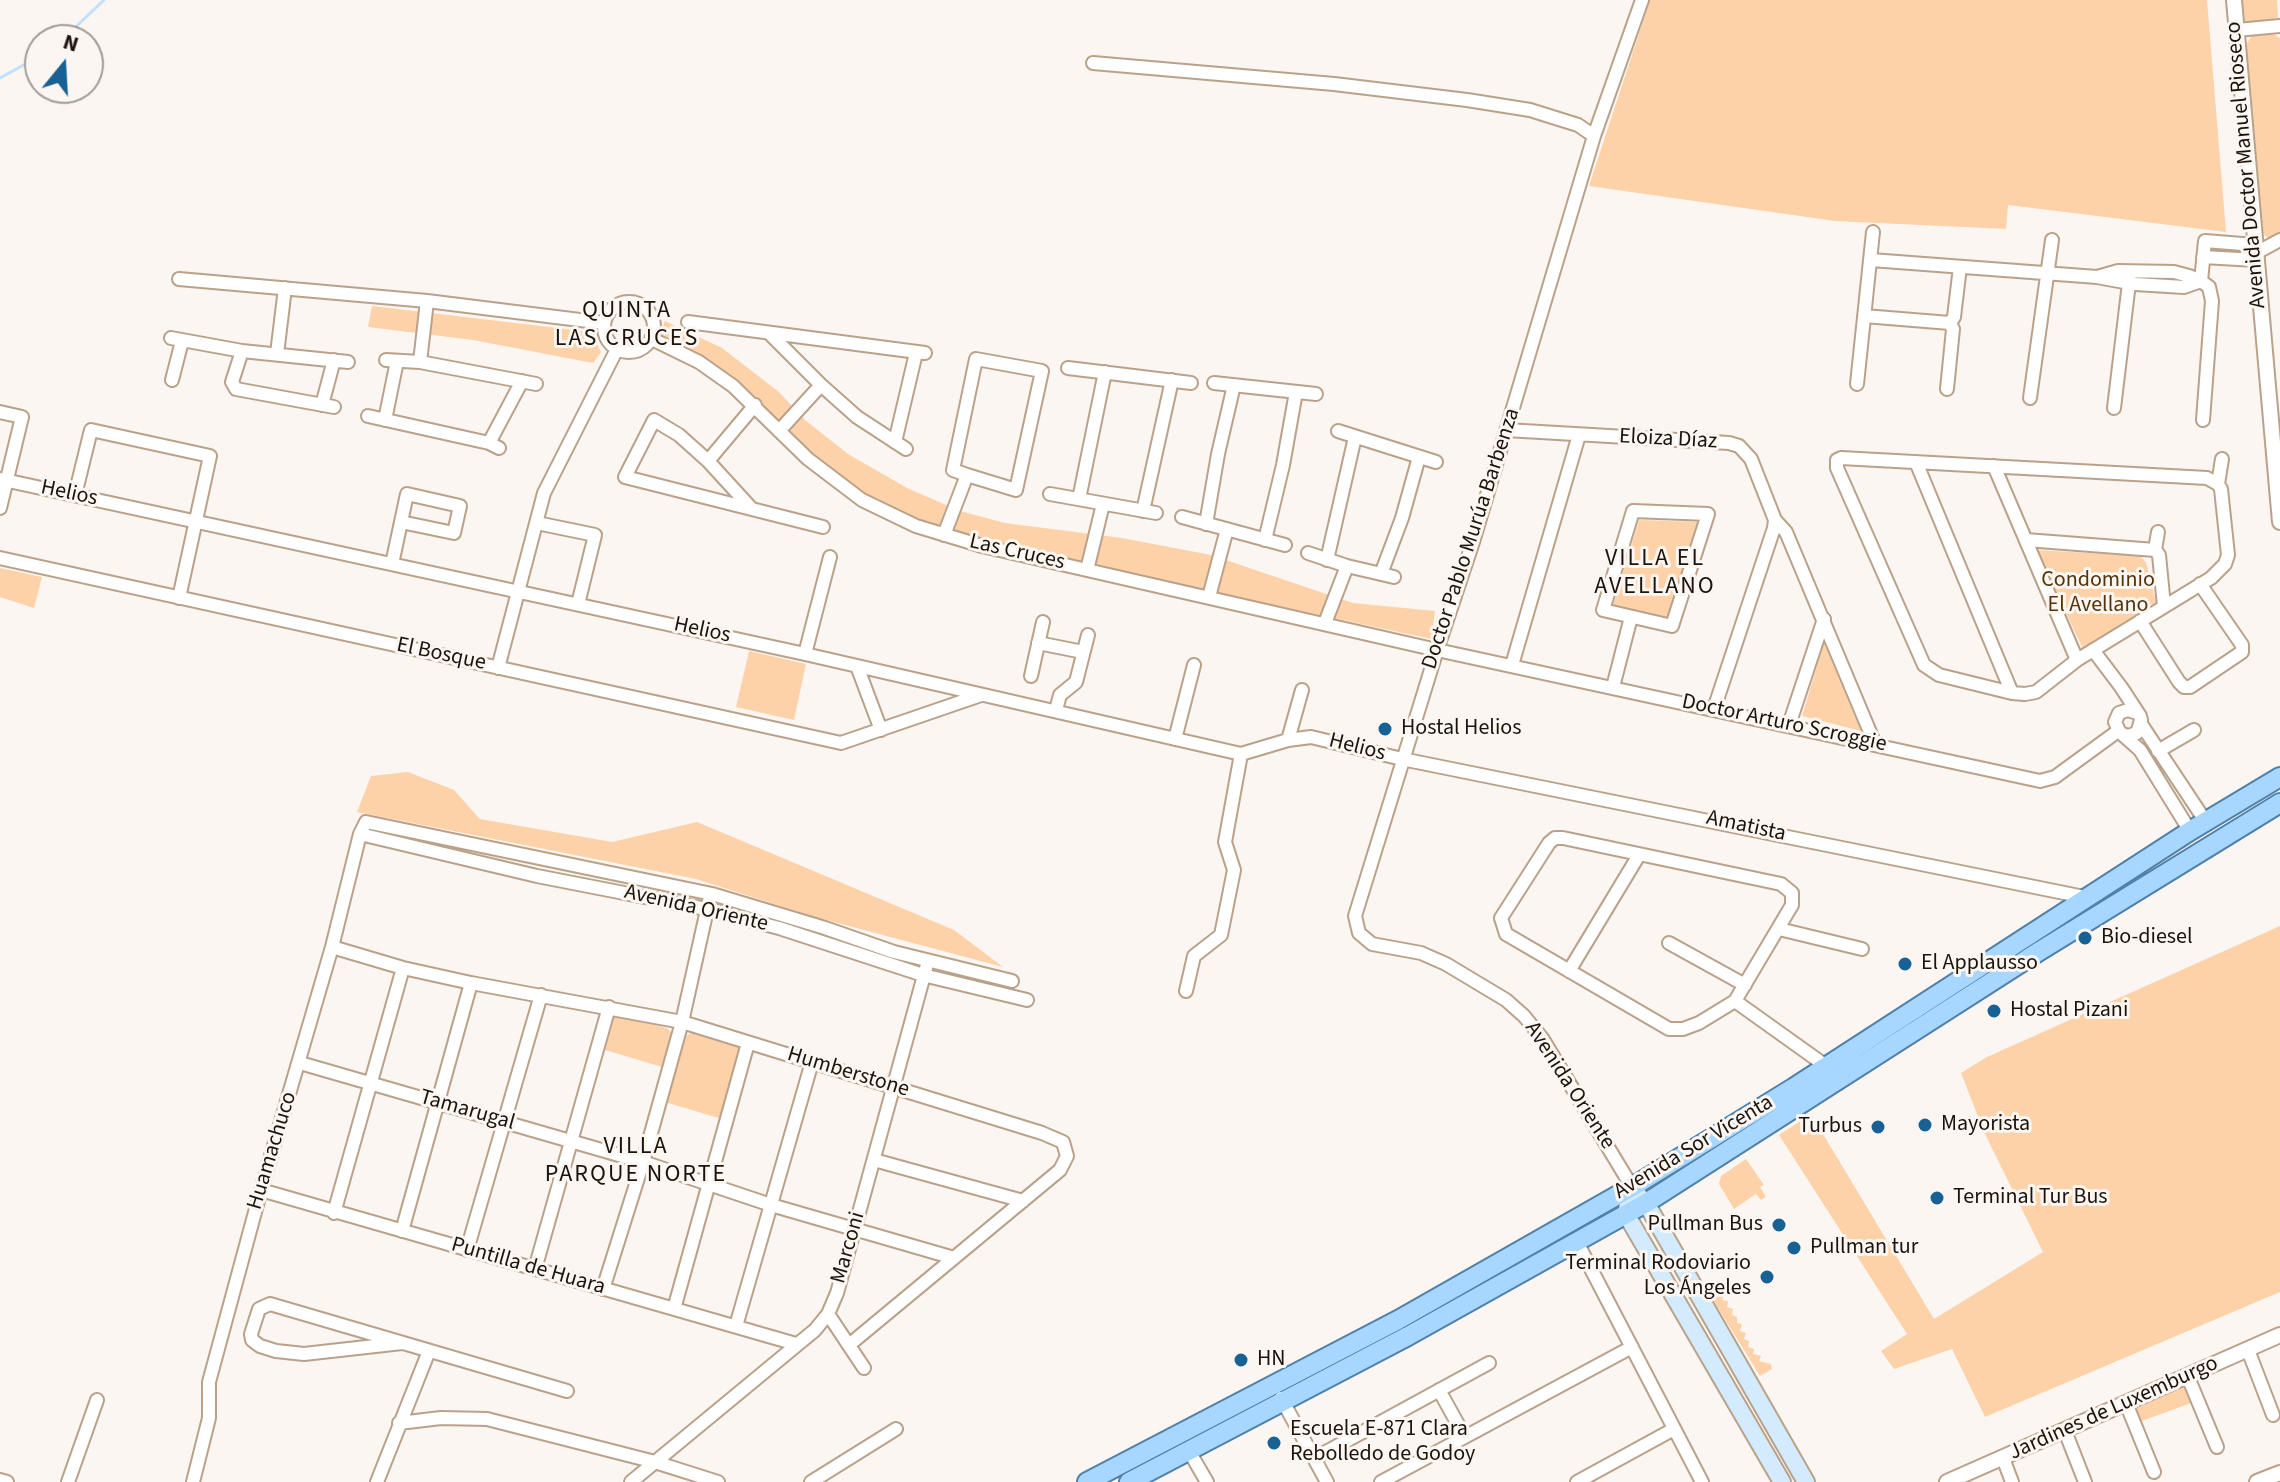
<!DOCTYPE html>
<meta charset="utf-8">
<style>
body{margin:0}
#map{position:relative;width:2280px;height:1482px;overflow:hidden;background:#fbf6f1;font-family:"Source Sans 3",sans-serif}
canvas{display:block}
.north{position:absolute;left:24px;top:24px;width:80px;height:80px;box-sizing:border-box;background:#fbf6f1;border:2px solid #a29b95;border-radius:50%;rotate:18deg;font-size:22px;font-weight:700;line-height:32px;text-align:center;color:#1c130b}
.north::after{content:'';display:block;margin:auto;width:28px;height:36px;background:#186195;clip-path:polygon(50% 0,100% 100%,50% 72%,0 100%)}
</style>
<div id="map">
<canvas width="2280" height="1482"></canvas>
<div class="north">N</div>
</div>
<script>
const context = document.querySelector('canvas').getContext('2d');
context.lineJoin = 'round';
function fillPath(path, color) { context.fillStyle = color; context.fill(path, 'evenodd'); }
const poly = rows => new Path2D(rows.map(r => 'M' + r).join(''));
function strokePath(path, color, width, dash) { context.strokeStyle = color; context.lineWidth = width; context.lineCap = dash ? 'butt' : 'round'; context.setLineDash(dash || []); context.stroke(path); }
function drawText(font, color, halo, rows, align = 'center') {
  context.font = font + ' "Source Sans 3",sans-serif'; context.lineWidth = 6; context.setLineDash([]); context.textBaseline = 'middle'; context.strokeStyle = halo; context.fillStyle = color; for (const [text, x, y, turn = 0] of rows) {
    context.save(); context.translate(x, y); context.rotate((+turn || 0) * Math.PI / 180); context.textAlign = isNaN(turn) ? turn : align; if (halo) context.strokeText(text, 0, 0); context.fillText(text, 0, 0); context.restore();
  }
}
fillPath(poly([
 [1650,0,2207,0,2226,232,2008,205,2006,229,1835,221,1589,186],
 [2240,0,2277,0,2278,18,2244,23],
 [2272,33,2280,38,2280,233,2269,239,2262,233,2246,45,2252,35],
 [372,306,591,332,601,352,593,363,473,340,368,327],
 [665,321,722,348,779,392,805,420,848,454,907,488,960,511,1005,523,1122,538,1211,555,1353,603,1435,611,1431,639,1004,547,926,525,886,508,848,486,803,447,741,385,717,366,660,334],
 [1639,520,1702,522,1671,623,1612,609],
 [2036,550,2140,556,2146,562,2156,602,2083,649],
 [0,568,42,577,34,608,0,597],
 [1824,643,1861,731,1802,716],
 [749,651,806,664,794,720,736,707],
 [408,772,454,790,480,819,612,842,697,822,954,930,1003,967,815,917,696,879,357,812,371,776],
 [2280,926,2280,1292,1985,1417,1952,1349,1894,1369,1881,1351,1907,1334,1779,1135,1811,1114,1934,1319,2043,1252,1984,1132,1961,1073,1987,1057],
 [611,1013,667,1028,672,1033,662,1067,602,1049],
 [691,1033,744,1049,722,1119,665,1102,683,1038],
 [1746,1159,1764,1185,1760,1187,1766,1197,1761,1200,1756,1194,1734,1209,1719,1184,1721,1176],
 [1707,1290,1724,1294,1722,1300,1728,1301,1727,1307,1733,1309,1732,1315,1737,1317,1737,1323,1742,1324,1740,1331,1746,1333,1744,1339,1749,1341,1748,1347,1754,1349,1753,1354,1761,1356,1759,1361,1771,1364,1772,1369,1760,1376],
 [2186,1381,2194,1402,2139,1422,2132,1404]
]), '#fdd2a8');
strokePath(poly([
 [62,40,104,0],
 [0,78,40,56]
]), '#c0e1fe', 3);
const minor = poly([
 [2237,30,2280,26],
 [1093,63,1334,84,1467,100,1530,110,1578,125,1594,136],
 [2256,253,2280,240],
 [2203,257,2256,260],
 [1871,260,2097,277],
 [179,279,427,301,604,323],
 [2201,281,2184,287,2135,284,2097,277,2118,271,2174,272,2189,276,2201,281,2209,287,2212,301,2203,420],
 [2201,281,2205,241,2255,245],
 '604 327a25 25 0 1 1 50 0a25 25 0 1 1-50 0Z',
 [1864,316,1950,323,1953,329,1947,389],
 [688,322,925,353],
 [1950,323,1954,317,1960,267],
 [769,333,821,385],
 [171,338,242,351,348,362],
 [652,339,699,362,733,386,808,459,862,500,916,526,982,546,1437,650,2040,781,2055,777,2118,731],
 [242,351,232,382,236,389,334,407],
 [277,354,285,288],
 [386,360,420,362,536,384],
 [420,362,427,301],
 [1068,368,1191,383],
 [172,380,182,341],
 [1214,383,1316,394],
 [1857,384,1873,232],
 [2030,398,2052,240],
 [322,405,334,360],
 [755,405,708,461,679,435,654,420,625,477,823,527],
 [2114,408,2129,283],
 [0,412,22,417,0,508],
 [368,416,489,443,499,448],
 [385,420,397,361],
 [1506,430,1729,443,1739,446,1751,459,1775,520,1774,528,1714,709],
 [779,431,821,385,857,417,906,449],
 [1338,431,1436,462],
 [895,442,916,353],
 [489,443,522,381],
 [1841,458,2207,478,2218,484,2221,489,2228,555,2225,564,2211,578,2077,660,2036,692,2025,694,2012,693,1939,675,1924,665,1837,468,1837,460,1841,458],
 [708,461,751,508],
 [1916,462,2012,693],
 [1994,466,2077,660],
 [0,479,805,654,1241,754,1288,740,1311,737,1402,759,2089,898],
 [2218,484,2222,459],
 [1050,494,1156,513],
 [75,495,91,430,210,456,179,598],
 [1079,499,1105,372],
 [1143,511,1172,380],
 [1633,511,1708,514,1672,626,1603,610,1633,511],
 [1182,517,1285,545],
 [1775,520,1786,532,1875,744],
 [537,523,595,535,578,604],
 [1206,524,1218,454,1234,385],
 [944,535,967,475,1016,490,1042,371,976,359,953,470,967,475],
 [1265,540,1283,465,1296,392],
 [2026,540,2155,550,2159,555,2164,606],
 [2155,550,2158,532],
 [1308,553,1347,566,1394,577],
 [0,558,841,743,981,695],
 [1327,560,1355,437],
 [392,564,407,494,460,506,454,533,401,522],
 [1087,570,1103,504],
 [1381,574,1402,518,1419,457],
 [1209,597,1227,529],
 [2140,621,2179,682,2184,687,2190,687,2242,652,2242,645,2200,584],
 [1325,623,1347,566],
 [1038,643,1083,652],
 [2093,650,2121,687,2140,716,2141,720,2137,733,2128,736,2120,733,2115,722,2119,713,2128,710,2137,713],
 [805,654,830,557],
 [1512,665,1579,435],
 [857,666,881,730],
 [498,668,544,493,617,349],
 [1031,676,1043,622],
 [1613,687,1631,617],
 [1056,710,1060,695,1076,682,1088,635],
 [2141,724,2206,822],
 [1789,725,1824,619],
 [2123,735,2140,750,2190,831],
 [1175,739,1194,665],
 [1288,740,1302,690],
 [2158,751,2194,730],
 [360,834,537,876,706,909,779,928,923,975,1027,1000],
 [1555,838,1563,838,1781,884,1792,893,1792,905,1735,1001,1699,1023,1683,1029,1669,1029,1506,934,1501,918,1549,843,1555,838],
 [1779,929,1862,949],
 [1669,943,1745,985],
 [332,947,403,968,471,983,682,1022,1042,1133,1063,1142,1067,1156,1060,1170,849,1345],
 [1569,971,1639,855],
 [1186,991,1194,956,1221,935,1234,870,1225,842,1241,754],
 [1735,1001,1826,1066],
 [300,1063,643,1162,771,1205,954,1258],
 [874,1160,1023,1201],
 [1632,1187,1542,1038,1524,1016,1506,1000,1446,964,1421,953,1372,944,1359,933,1355,916,1437,650,1473,542,1594,136,1642,0],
 [261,1190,796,1344],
 [334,1213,403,968],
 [402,1231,471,983],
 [1577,1242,1702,1482],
 [467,1250,541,995],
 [535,1269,609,1007],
 [603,1289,643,1162,682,1022,709,901],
 [674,1309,748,1043],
 [828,1314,864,1368],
 [736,1326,812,1062],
 [402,1343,304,1354,276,1351,260,1346,252,1340,251,1334,259,1309,270,1304,567,1391],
 [2248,1350,2273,1415],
 [2188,1377,2217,1447],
 [1439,1390,1465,1437],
 [1281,1398,1327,1482],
 [2126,1403,2154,1472],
 [399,1423,441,1418,487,1419,655,1462,718,1482],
 [2065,1431,2085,1482],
 [1189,1451,1207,1482],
 [1315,1458,1489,1363],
 [2003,1458,2012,1482],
 [0,1480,7,1482],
 [68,1482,97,1400],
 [193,1482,209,1418,209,1382,261,1190,332,947,360,834,366,822,712,894,825,928,894,952,1012,981],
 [377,1482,429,1351],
 [631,1482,815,1330,828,1314,837,1293,926,968],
 [811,1482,896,1429],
 [1381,1482,1632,1347],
 [1577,1482,1674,1429]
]);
const tertiary = poly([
 [2234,0,2280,522],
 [1947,1482,2280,1335],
 [2257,1482,2280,1473]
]);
const secondary = poly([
 [1632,1187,1650,1210,1806,1482],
 [1628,1204,1626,1214,1782,1482]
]);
const primary = poly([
 [1087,1482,1398,1320,1632,1187,1793,1088,2190,831,2280,777],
 [1129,1482,1408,1336,1646,1203,2038,952,2280,803]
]);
strokePath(minor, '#baa28a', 16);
strokePath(tertiary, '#baa28a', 18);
strokePath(secondary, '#baa28a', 20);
strokePath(primary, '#5181a9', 22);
strokePath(minor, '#fff', 12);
strokePath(tertiary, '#fff', 14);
strokePath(secondary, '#d3ebff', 16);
strokePath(primary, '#a7d7fe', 18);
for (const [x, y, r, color] of [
 [1385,729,8,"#186195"],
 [2085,938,8,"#186195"],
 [1905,964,8,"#186195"],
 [1994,1011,8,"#186195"],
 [1925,1125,8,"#186195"],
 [1878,1127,8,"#186195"],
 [1937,1198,8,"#186195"],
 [1779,1225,8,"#186195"],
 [1794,1248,8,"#186195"],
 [1767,1277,8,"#186195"],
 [1241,1360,8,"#186195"],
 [1274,1443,8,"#186195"]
]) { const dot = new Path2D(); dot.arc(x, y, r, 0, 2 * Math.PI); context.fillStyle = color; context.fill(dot); strokePath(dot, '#fbf6f1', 3); }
drawText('22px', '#1c130b', '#fbf6f1', [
 ["Avenida Doctor Manuel Rioseco",2247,165,-95],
 ["Eloiza Díaz",1668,440,3],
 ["Helios",69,494,12],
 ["Doctor Pablo Murúa Barbenza",1472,539,-72],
 ["Las Cruces",1017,553,13],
 ["Helios",702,631,12],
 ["El Bosque",441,655,12],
 ["Doctor Arturo Scroggie",1784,724,12],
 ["Helios",1357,748,14],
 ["Amatista",1746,827,12],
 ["Avenida Oriente",696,909,13],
 ["Humberstone",848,1073,17],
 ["Avenida Oriente",1569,1086,57],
 ["Tamarugal",467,1111,16],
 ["Avenida Sor Vicenta",1694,1148,-31],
 ["Huamachuco",273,1151,-73],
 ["Marconi",849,1248,-74],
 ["Puntilla de Huara",528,1267,16],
 ["Jardines de Luxemburgo",2114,1409,-24]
]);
drawText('22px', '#55330a', '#fbf6f1', [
 ["Condominio",2098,581],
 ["El Avellano",2098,606]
]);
drawText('22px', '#1c130b', '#fbf6f1', [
 ["Hostal Helios",1401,729],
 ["Bio-diesel",2101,938],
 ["El Applausso",1921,964],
 ["Hostal Pizani",2010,1011],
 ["Mayorista",1941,1125],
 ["Turbus",1862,1127,"right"],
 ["Terminal Tur Bus",1953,1198],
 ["Pullman Bus",1763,1225,"right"],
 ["Pullman tur",1810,1248],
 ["Terminal Rodoviario",1751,1264,"right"],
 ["Los Ángeles",1751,1289,"right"],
 ["HN",1257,1360],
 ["Escuela E-871 Clara",1290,1430],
 ["Rebolledo de Godoy",1290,1455]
], 'left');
context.letterSpacing = '2px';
drawText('24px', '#1c130b', '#fbf6f1', [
 ["QUINTA",627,312],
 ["LAS CRUCES",627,340],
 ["VILLA EL",1655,560],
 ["AVELLANO",1655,588],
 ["VILLA",636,1148],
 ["PARQUE NORTE",636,1176]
]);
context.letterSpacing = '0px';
</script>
